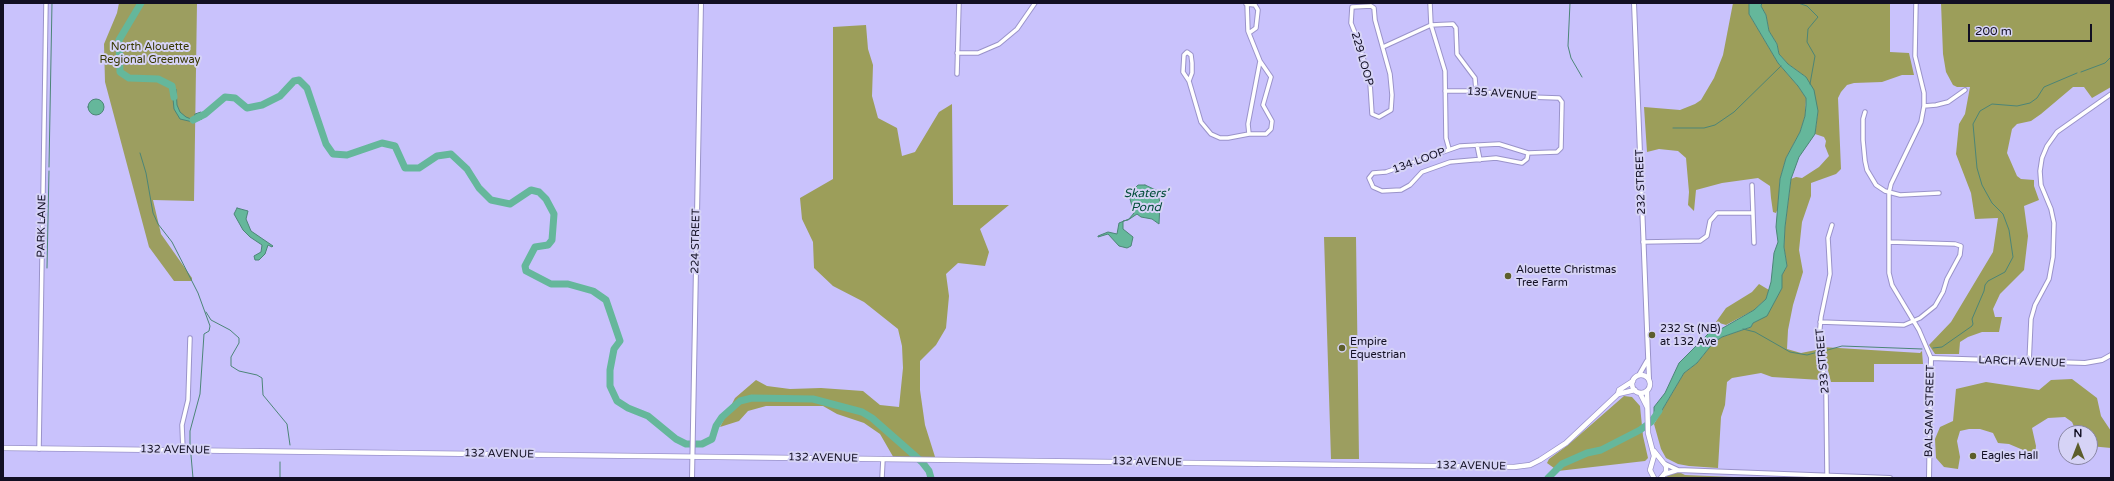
<!DOCTYPE html>
<style>
body{margin:0}
#map{position:relative;width:2114px;height:481px;overflow:hidden;background:#c9c2fc;font-family:"Varela Round",sans-serif}
canvas{display:block}
.frame{position:absolute;inset:0;border:4px solid #120f23;pointer-events:none}
.north{position:absolute;left:2058px;top:425px;width:40px;height:40px;box-sizing:border-box;background:#d6d3f6;border:1px solid #8885a2;border-radius:50%;rotate:0deg;font-size:11px;font-weight:700;line-height:16px;text-align:center;color:#120f23}
.north::after{content:'';display:block;margin:auto;width:14px;height:18px;background:#5d5e2b;clip-path:polygon(50% 0,100% 100%,50% 72%,0 100%)}
.scale{position:absolute;left:1968px;top:24px;width:124px;height:18px;box-sizing:border-box;border:2px solid #120f23;border-top:0;padding-left:5px;font-size:12px;line-height:14px;white-space:nowrap;color:#120f23;-webkit-text-stroke:3px #d6d3f6;paint-order:stroke}
</style>
<div id="map">
<canvas width="2114" height="481"></canvas>
<div class="frame"></div>
<div class="north">N</div>
<div class="scale">200 m</div>
</div>
<script>
const context = document.querySelector('canvas').getContext('2d');
context.lineJoin = 'round';
function fillPath(path, color) { context.fillStyle = color; context.fill(path, 'evenodd'); }
const poly = rows => new Path2D(rows.map(r => 'M' + r).join(''));
function strokePath(path, color, width, dash) { context.strokeStyle = color; context.lineWidth = width; context.lineCap = dash ? 'butt' : 'round'; context.setLineDash(dash || []); context.stroke(path); }
function drawText(font, color, halo, rows, align = 'center') {
  context.font = font + ' "Varela Round",sans-serif'; context.lineWidth = 4; context.setLineDash([]); context.textBaseline = 'middle'; context.strokeStyle = halo; context.fillStyle = color; for (const [text, x, y, turn = 0] of rows) {
    context.save(); context.translate(x, y); context.rotate((+turn || 0) * Math.PI / 180); context.textAlign = isNaN(turn) ? turn : align; if (halo) context.strokeText(text, 0, 0); context.fillText(text, 0, 0); context.restore();
  }
}
fillPath(poly([
 [119,3,197,3,194,201,153,200,161,234,192,278,192,281,174,281,149,247,105,82,104,44,117,13],
 [1324,237,1356,237,1359,459,1331,459],
 [1679,472,1685,475,1758,478,1664,478,1671,474]
]), '#9c9e60');
fillPath(poly([
 [1733,3,1749,3,1749,14,1778,63,1798,86,1806,98,1805,116,1800,132,1786,158,1780,179,1778,208,1776,213,1773,212,1771,198,1770,186,1758,178,1722,183,1696,190,1694,211,1688,205,1689,192,1686,158,1678,151,1659,149,1647,152,1644,107,1680,110,1695,104,1701,100,1714,78,1723,55],
 [1762,3,1890,3,1890,52,1909,53,1914,75,1902,75,1882,82,1854,83,1847,85,1841,92,1838,98,1841,169,1836,174,1811,183,1811,196,1802,222,1799,250,1803,272,1793,305,1788,330,1787,349,1801,353,1816,350,1821,367,1821,380,1772,377,1761,373,1732,378,1727,382,1725,405,1721,417,1718,468,1689,466,1678,464,1666,458,1661,449,1654,424,1684,373,1697,363,1713,343,1722,337,1751,327,1753,323,1767,315,1782,288,1782,275,1787,266,1784,247,1785,227,1791,179,1796,177,1802,178,1819,167,1829,156,1825,146,1826,141,1824,137,1815,134,1818,111,1806,77,1788,64,1779,54,1777,44,1769,31,1766,15,1761,6],
 [1941,3,2111,3,2111,87,2092,98,2084,87,2073,87,2041,114,2031,121,2017,124,2012,129,2007,153,2017,176,2021,179,2034,180,2034,186,2039,200,2024,206,2028,236,2024,270,2000,294,1993,309,1995,317,2002,317,1999,332,1982,332,1968,337,1960,342,1959,354,1935,354,1929,345,1951,322,1993,252,1998,218,1975,219,1971,193,1956,154,1959,124,1965,114,1970,87,1957,87,1953,85,1946,72,1943,54],
 [866,25,868,49,873,65,872,96,878,118,897,128,902,156,915,152,939,112,952,104,953,205,1009,205,980,229,989,252,985,266,958,263,946,274,949,296,946,328,936,345,920,361,920,390,925,425,936,460,895,460,880,434,864,423,837,414,823,406,766,406,748,411,739,421,720,427,735,398,756,380,767,386,790,389,821,388,863,391,880,405,899,407,903,368,902,346,898,329,864,302,833,286,814,268,813,242,802,219,800,198,833,179,833,27],
 [1759,284,1769,290,1766,299,1754,310,1726,325,1716,322,1726,308,1752,292],
 [1822,347,1920,353,1922,351,1923,364,1874,364,1874,382,1831,382],
 [2072,379,2097,398,2101,416,2111,431,2111,448,2090,446,2090,433,2077,433,2072,422,2065,417,2048,418,2032,428,2036,446,2035,455,2009,444,1998,443,1993,433,1980,429,1969,429,1960,431,1957,441,1960,457,1958,469,1944,467,1936,458,1935,439,1940,427,1953,421,1956,389,1986,382,2039,390,2051,380],
 [1624,396,1632,397,1640,406,1643,436,1648,458,1645,461,1558,471,1547,463,1549,459,1568,445]
]), '#9c9e5a');
const water = poly([
 [1749,3,1762,3,1761,6,1766,15,1769,31,1777,44,1779,54,1788,64,1806,77,1814,90,1818,111,1815,134,1799,157,1791,179,1785,227,1784,247,1787,266,1782,275,1782,288,1767,316,1753,323,1751,327,1722,337,1713,343,1697,363,1684,373,1658,417,1654,419,1654,407,1665,393,1679,363,1710,332,1721,329,1754,310,1766,299,1771,282,1774,253,1778,242,1776,227,1780,179,1786,158,1800,132,1805,116,1806,105,1806,98,1798,86,1778,63,1749,14,1749,3],
 [172,88,176,89,177,105,180,112,186,117,191,119,194,118,195,114,201,112,202,119,193,122,180,119,174,109,172,88],
 '88 107a8 8 0 1 1 16 0a8 8 0 1 1-16 0Z',
 [1145,185,1158,191,1160,204,1159,224,1152,219,1141,217,1137,214,1128,220,1123,221,1123,229,1133,237,1131,246,1127,248,1119,246,1108,234,1098,237,1098,236,1108,232,1117,234,1119,223,1129,219,1134,213,1130,199,1134,189,1138,185,1145,185],
 [237,208,248,211,246,219,251,231,273,246,272,247,268,245,265,254,259,260,255,260,254,256,261,252,262,245,250,237,243,230,234,214,237,208]
]);
fillPath(water, '#65b79b');
strokePath(water, '#4c8577', 1);
strokePath(poly([
 [1570,3,1568,46,1571,58,1582,77],
 [1798,3,1807,6,1818,17,1808,29,1807,42,1815,56,1810,84],
 [2081,72,2105,63,2111,57],
 [1673,128,1704,128,1715,125,1734,112,1781,66],
 [140,153,146,173,153,213,158,224,172,242,198,293,210,326,209,331,204,334,200,394,190,431,190,445],
 [49,167,52,3],
 [47,268,49,171],
 [206,312,211,320,230,330,239,338,239,343,231,357,231,366,239,371,257,375,262,378,263,395,287,424,290,445],
 [1743,329,1755,332,1790,352,1807,355,1818,352],
 [1933,348,1942,347,1972,326,1973,324,1972,319,1984,291,1985,285,1988,281,2005,272,2013,257,2009,230,2003,214,1992,203,1982,185,1977,168,1973,124,1980,111,1992,104,2017,106,2030,103,2037,98,2044,87,2077,73],
 [1824,351,1842,346,1922,349],
 [191,455,193,478],
 [280,478,280,462]
]), '#4c8577', 1);
strokePath(poly([
 [141,3,119,40,120,72,129,78,158,79,172,86,174,97],
 [193,120,205,114,225,97,235,98,247,108,262,105,280,96,294,81,299,80,307,88,326,144,333,154,347,155,382,143,395,146,405,168,419,168,437,156,451,154,467,169,479,188,491,200,510,204,531,190,539,192,546,199,554,214,552,240,548,245,535,247,525,266,526,271,551,284,568,284,593,291,606,300,620,341,614,349,610,370,610,386,617,401,628,408,648,416,676,439,686,444,702,444,712,439,716,426,722,417,740,401,752,398,813,399,862,412,872,418,922,462,929,471,931,478],
 [1548,478,1562,464,1587,453,1601,450,1640,430,1651,422,1659,411]
]), '#65b79b', 7);
const minor = poly([
 [1247,3,1248,31,1260,61,1248,124,1249,134],
 [1430,3,1431,25,1445,71,1446,138,1449,149],
 [1916,3,1915,56,1924,93,1924,106,1921,122,1891,184,1889,193,1889,273,1892,285,1919,330,1931,358],
 [1246,4,1255,5,1258,10,1256,28,1249,33],
 [1371,6,1374,8,1375,20,1390,74,1392,95,1391,110,1379,117,1372,114,1370,83,1359,43,1351,23,1352,7,1371,6],
 [1383,47,1431,25,1453,24,1456,28,1457,54,1475,78,1476,91],
 [957,53,978,53,999,44,1017,29,1035,3],
 [957,74,959,3],
 [1189,81,1192,73,1192,63,1191,55,1187,52,1184,55,1183,72,1189,81,1201,122,1211,134,1220,138,1228,138,1249,134,1266,134,1271,129,1272,121,1263,105,1271,77,1260,61],
 [1445,91,1476,91,1529,97,1559,98,1562,102,1561,148,1557,152,1528,153,1527,159,1522,163,1496,158,1450,162,1422,172,1410,185,1401,190,1382,191,1373,187,1369,178,1373,173,1386,172,1460,146,1499,144,1528,153],
 [1924,106,1936,105,1948,102,1965,90],
 [1865,112,1863,119,1863,140,1865,161,1867,170,1876,185,1885,191,1900,195,1939,193],
 [1477,145,1480,160],
 [1752,185,1754,243],
 [1643,242,1700,241,1707,236,1710,221,1717,213,1752,213],
 [1820,322,1904,325,1920,318,1935,306,1943,292,1947,279,1960,255,1961,246,1955,244,1889,242],
 [2029,363,2031,319,2035,305,2049,279,2053,257,2054,223,2051,209,2041,185,2040,171,2042,158,2047,146,2057,132,2111,94],
 [39,449,46,3],
 [183,450,182,425,188,400,190,338],
 [1827,475,1826,392,1819,338,1821,317,1830,274,1828,238,1832,225],
 [882,478,883,459]
]);
const tertiary = poly([
 [1634,3,1649,379],
 [1639,375,1647,361],
 [1665,464,1678,470,1890,478],
 [1665,474,1678,470],
 [692,478,701,3],
 [1929,478,1931,358,2085,363,2102,360,2111,355]
]);
const secondary = poly([
 '1632 384a9 9 0 1 1 18 0a9 9 0 1 1-18 0Z',
 [1647,391,1648,433,1654,456,1650,470,1654,478],
 [1640,393,1647,407],
 [1618,394,1635,390],
 [3,448,1514,467,1530,465,1540,460,1566,443,1618,394,1619,390,1633,381],
 [1654,451,1666,466,1666,472,1661,478]
]);
strokePath(minor, '#9a93ca', 5.5);
strokePath(tertiary, '#9a93ca', 6);
strokePath(secondary, '#9a93ca', 6);
strokePath(minor, '#fff', 3.5);
strokePath(tertiary, '#fff', 4);
strokePath(secondary, '#fff', 4.5);
for (const [x, y, r, color] of [
 [1508,276,4,"#5d5e2b"],
 [1652,335,4,"#5d5e2b"],
 [1342,348,4,"#5d5e2b"],
 [1973,456,4,"#5d5e2b"]
]) { const dot = new Path2D(); dot.arc(x, y, r, 0, 2 * Math.PI); context.fillStyle = color; context.fill(dot); strokePath(dot, '#d6d3f6', 1.5); }
drawText('11px', '#383800', '#d6d3f6', [
 ["North Alouette",150,47],
 ["Regional Greenway",150,60]
]);
drawText('11px', '#120f23', '#d6d3f6', [
 ["229 LOOP",1362,59,74],
 ["135 AVENUE",1502,94,4],
 ["134 LOOP",1419,161,-20],
 ["232 STREET",1641,182,-92],
 ["PARK LANE",42,226,-89],
 ["224 STREET",696,241,-89],
 ["233 STREET",1823,361,-95],
 ["LARCH AVENUE",2022,362,2],
 ["BALSAM STREET",1930,411,-89],
 ["132 AVENUE",175,450,1],
 ["132 AVENUE",499,454,1],
 ["132 AVENUE",823,458,1],
 ["132 AVENUE",1147,462,1],
 ["132 AVENUE",1471,466,1]
]);
drawText('11px', '#120f23', '#d6d3f6', [
 ["Alouette Christmas",1516,270],
 ["Tree Farm",1516,283],
 ["232 St (NB)",1660,329],
 ["at 132 Ave",1660,342],
 ["Empire",1350,342],
 ["Equestrian",1350,355],
 ["Eagles Hall",1981,456]
], 'left');
drawText('italic 12px', '#044d3b', '#d6d3f6', [
 ["Skaters'",1146,194],
 ["Pond",1146,208]
]);
</script>
